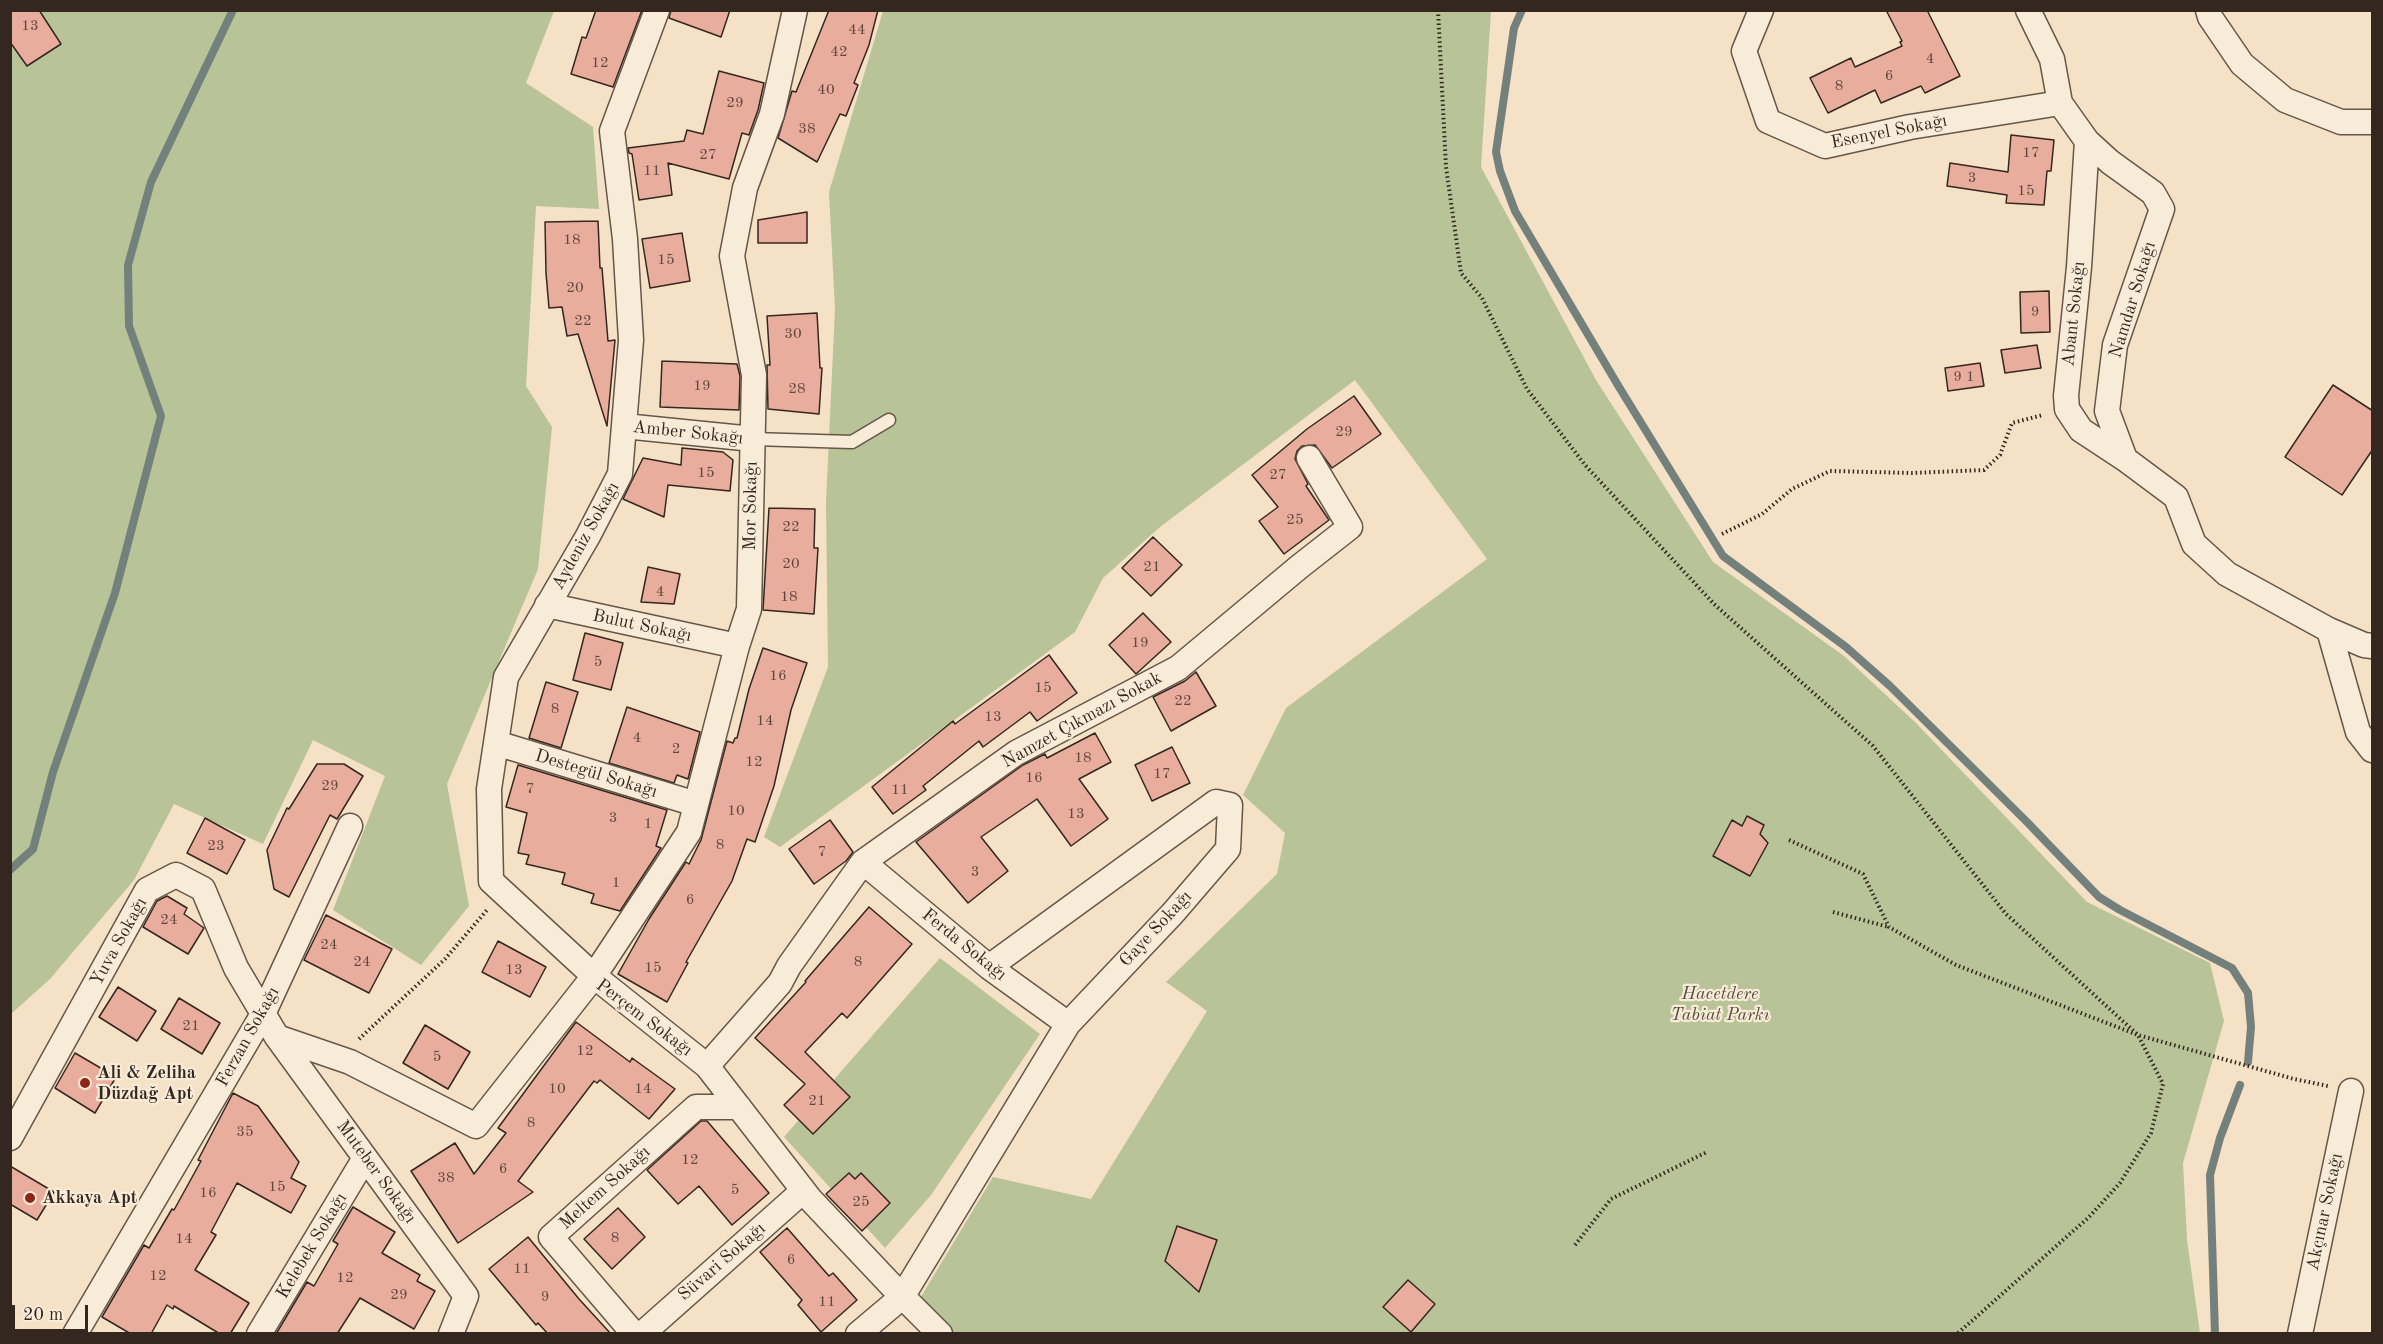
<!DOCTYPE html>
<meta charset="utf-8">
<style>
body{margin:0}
#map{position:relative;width:2383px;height:1344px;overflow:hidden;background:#f5e1c5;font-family:"Old Standard TT",serif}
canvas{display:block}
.frame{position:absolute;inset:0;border:12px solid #342720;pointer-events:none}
.scale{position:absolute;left:12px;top:1305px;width:76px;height:27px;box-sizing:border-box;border:3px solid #342720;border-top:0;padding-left:8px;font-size:18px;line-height:21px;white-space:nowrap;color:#342720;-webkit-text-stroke:4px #f8ecd9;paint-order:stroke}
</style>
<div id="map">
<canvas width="2383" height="1344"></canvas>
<div class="frame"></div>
<div class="scale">20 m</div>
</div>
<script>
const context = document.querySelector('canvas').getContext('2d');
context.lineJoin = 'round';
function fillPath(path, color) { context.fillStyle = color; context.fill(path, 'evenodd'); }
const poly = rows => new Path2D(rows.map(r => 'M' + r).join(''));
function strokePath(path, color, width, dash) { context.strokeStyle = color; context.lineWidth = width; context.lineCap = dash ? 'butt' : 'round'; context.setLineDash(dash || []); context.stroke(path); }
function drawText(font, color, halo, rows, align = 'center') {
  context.font = font + ' "Old Standard TT",serif'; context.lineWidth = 4.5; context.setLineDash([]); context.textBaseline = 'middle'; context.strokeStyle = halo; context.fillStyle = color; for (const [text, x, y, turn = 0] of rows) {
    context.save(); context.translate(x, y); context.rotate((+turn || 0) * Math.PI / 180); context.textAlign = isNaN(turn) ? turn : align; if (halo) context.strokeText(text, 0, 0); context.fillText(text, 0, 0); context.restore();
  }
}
fillPath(poly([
 [11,11,554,11,526,83,593,127,599,209,536,206,526,386,552,427,538,569,447,784,469,906,421,965,333,910,385,776,313,740,263,844,174,804,134,880,50,979,11,1014],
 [883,11,1491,11,1481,167,1596,380,1713,562,1844,656,1916,723,2087,902,2210,963,2224,1021,2183,1163,2187,1240,2200,1333,952,1334,919,1300,993,1177,1091,1199,1207,1011,1166,982,1277,874,1285,833,1243,795,1286,708,1487,559,1355,380,1160,527,1103,578,1075,632,780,847,764,837,828,667,826,502,835,309,829,192],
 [940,958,1040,1034,931,1195,885,1248,784,1137]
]), '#b8c397');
strokePath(poly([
 [1522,10,1514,28,1496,152,1500,171,1515,211,1619,387,1723,556,1846,647,1890,686,2027,822,2099,897,2120,910,2232,968,2248,993,2251,1027,2248,1062],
 [10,870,33,849,53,772,115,593,161,416,129,326,128,265,151,182,233,10],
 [2215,1334,2210,1175,2220,1138,2240,1085]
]), '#73807c', 8);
const building = poly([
 [10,10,39,10,61,44,27,66,10,42,10,10],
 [596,10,642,10,613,87,571,74,582,37,586,38,596,10],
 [671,10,730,10,721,37,669,18,671,10],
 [829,10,878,10,869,45,854,83,858,85,846,116,840,114,817,162,778,138,792,91,796,92,829,10],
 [1886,10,1927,10,1960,76,1925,93,1921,86,1881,103,1875,90,1828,113,1810,78,1851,58,1855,67,1902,46,1900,42,1902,41,1886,10],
 [719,71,764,83,758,110,749,135,742,133,729,179,668,163,672,195,639,200,632,154,629,153,628,148,684,141,687,130,703,134,719,71],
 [2011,135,2054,140,2051,171,2047,171,2044,205,2006,203,2007,195,1947,186,1950,163,2008,172,2011,135],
 [807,212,807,243,758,243,758,220,807,212],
 [598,221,600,268,602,268,608,341,615,340,607,426,578,334,567,336,562,307,549,308,546,273,545,222,598,221],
 [682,233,690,281,650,288,642,239,682,233],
 [2049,291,2050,332,2021,333,2020,292,2049,291],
 [817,313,820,368,822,368,819,414,768,409,767,365,770,365,767,316,817,313],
 [2037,345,2041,368,2005,373,2001,350,2037,345],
 [662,361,737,364,740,376,739,410,660,407,662,361],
 [1980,363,1984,386,1948,391,1945,368,1980,363],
 [2333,385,2373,411,2373,449,2342,495,2285,457,2333,385],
 [1354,396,1381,434,1332,468,1315,445,1302,446,1297,451,1295,459,1308,484,1306,486,1329,520,1284,554,1259,521,1278,507,1252,475,1307,429,1354,396],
 [682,448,723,452,733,460,730,491,668,485,664,517,623,499,643,458,681,465,682,448],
 [769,508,815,509,814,548,818,548,814,614,763,610,769,508],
 [1153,537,1182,565,1151,596,1122,568,1153,537],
 [648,567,680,574,674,604,641,602,648,567],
 [1143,613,1171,642,1136,674,1109,645,1143,613],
 [585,633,623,643,611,690,573,680,585,633],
 [763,648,807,663,791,710,774,786,755,842,747,839,732,881,686,962,688,963,667,1002,618,974,649,919,686,862,689,864,701,840,727,741,733,743,735,738,737,738,749,689,763,648],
 [1049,655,1077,693,1037,721,1030,712,983,747,979,741,923,786,926,790,893,814,872,787,953,721,955,724,1049,655],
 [1196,672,1216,706,1171,731,1153,697,1185,681,1196,672],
 [546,682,578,692,561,748,529,738,546,682],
 [627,707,700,732,688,779,677,775,674,783,609,763,627,707],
 [1095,733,1111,762,1079,779,1108,819,1071,846,1037,799,981,837,1008,871,968,903,916,842,1023,765,1045,754,1047,758,1095,733],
 [1172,747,1190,783,1152,801,1135,765,1172,747],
 [317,764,344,764,363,776,337,819,330,815,289,897,274,889,267,850,287,808,289,809,317,764],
 [518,765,667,810,656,846,661,848,620,911,591,903,594,894,562,884,565,873,526,864,529,855,518,853,527,813,506,807,518,765],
 [1747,816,1764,825,1760,834,1768,843,1750,876,1713,856,1732,820,1742,826,1747,816],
 [205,818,245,840,227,874,187,853,205,818],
 [830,820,853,852,846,861,814,884,789,849,830,820],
 [167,896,187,908,184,914,204,928,188,954,143,927,157,901,167,896],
 [869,907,912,944,847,1018,842,1013,805,1052,850,1097,813,1134,784,1105,805,1084,755,1038,806,982,805,981,869,907],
 [326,915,392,949,369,993,304,960,326,915],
 [498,941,546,967,530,997,482,972,498,941],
 [118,987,156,1011,137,1041,99,1017,118,987],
 [179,998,220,1023,202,1054,161,1029,179,998],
 [576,1022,630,1062,632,1058,675,1089,649,1119,600,1080,597,1083,594,1081,518,1181,533,1192,458,1243,411,1171,455,1143,474,1174,506,1133,498,1128,576,1022],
 [425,1025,470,1052,448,1089,403,1063,425,1025],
 [75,1053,116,1077,95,1113,55,1088,75,1053],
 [233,1093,258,1106,299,1162,291,1178,306,1186,291,1213,237,1183,211,1232,216,1235,195,1270,249,1303,230,1334,220,1334,174,1306,173,1309,167,1305,151,1334,131,1334,102,1317,144,1245,149,1248,172,1209,174,1210,201,1161,198,1160,233,1093],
 [701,1121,707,1121,769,1193,732,1225,699,1186,678,1204,647,1170,701,1121],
 [10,1166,54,1192,37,1220,10,1204,10,1166],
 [849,1173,855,1179,861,1173,890,1203,862,1231,826,1194,849,1173],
 [353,1207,395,1232,382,1253,420,1275,417,1281,435,1291,414,1329,360,1298,337,1334,276,1334,307,1282,314,1286,338,1244,333,1241,353,1207],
 [618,1208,645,1237,612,1269,584,1239,618,1208],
 [1177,1226,1217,1240,1199,1292,1165,1261,1177,1226],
 [787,1228,829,1276,833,1273,857,1300,821,1332,798,1305,802,1300,760,1252,787,1228],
 [528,1237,579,1299,611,1334,548,1334,538,1323,536,1325,489,1269,528,1237],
 [1408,1280,1435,1304,1411,1332,1383,1307,1408,1280]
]);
fillPath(building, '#e8ad9d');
strokePath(building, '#342720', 1.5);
const lane = poly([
 [753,439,852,442,889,420]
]);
const street = poly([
 [657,10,612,131,625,239,631,340,620,474,588,536,506,677,489,789,491,881,594,976,689,832,737,646,749,609,754,375,732,256,745,188,772,114,795,10],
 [1761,10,1744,51,1768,121,1825,146,1910,127,2060,103],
 [2028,10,2052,59,2060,103,2087,141,2110,162,2153,193,2162,209,2115,345,2107,411,2125,459],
 [2208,10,2210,17,2242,64,2285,100,2341,122,2372,122],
 [2087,141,2079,267,2066,396,2067,409,2081,430,2125,459,2176,497,2194,544,2227,574,2329,630,2364,645,2372,646],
 [624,426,753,439],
 [547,605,737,646],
 [2329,630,2358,732,2372,750],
 [496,743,696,804],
 [863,862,989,967,1068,1024],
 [277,1037,350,1062,476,1126,594,976,707,1066,810,1199,892,1286,940,1334],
 [707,1066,780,983,789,966,863,862,1016,753,1178,668,1299,567,1350,527,1309,458],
 [10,1138,147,890,176,875,203,889,236,968,277,1037,466,1296,451,1334],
 [75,1334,263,1014,350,826],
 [259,1334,365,1158],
 [634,1334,551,1237,696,1107,739,1107],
 [642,1334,803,1191],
 [858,1334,902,1297,1068,1024,1173,913,1228,849,1230,805,1216,802,989,967],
 [2300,1334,2351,1091]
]);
strokePath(lane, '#645649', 15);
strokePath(street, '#645649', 27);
strokePath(poly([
 [1438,10,1446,167,1461,273,1482,298,1527,389,1585,465,1714,604,1873,746,2006,914,2138,1035,2163,1084,2151,1133,2120,1183,2089,1217,1957,1334],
 [1722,534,1762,514,1792,489,1830,471,1912,473,1984,470,2000,455,2012,423,2043,415],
 [1789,840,1863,874,1889,927,1956,965,2138,1035,2294,1079,2328,1086],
 [1833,912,1889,927],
 [359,1039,445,959,487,910],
 [1575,1245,1611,1199,1707,1152]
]), '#342720', 4, [1.5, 3]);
strokePath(lane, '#f8ecd9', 12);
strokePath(street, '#f8ecd9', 24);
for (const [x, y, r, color] of [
 [85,1083,6,"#8f2418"],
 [30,1198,6,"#8f2418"]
]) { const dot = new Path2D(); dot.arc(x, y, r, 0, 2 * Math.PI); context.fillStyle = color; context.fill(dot); strokePath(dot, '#f8ecd9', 2); }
drawText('15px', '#61483f', null, [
 ["13",30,26],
 ["44",857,30],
 ["42",839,52],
 ["4",1930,59],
 ["12",600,63],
 ["6",1889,76],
 ["8",1839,86],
 ["40",826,90],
 ["29",735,103],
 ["38",807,129],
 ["17",2031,153],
 ["27",708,155],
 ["11",652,171],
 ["3",1972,178],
 ["15",2026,191],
 ["18",572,240],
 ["15",666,260],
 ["20",575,288],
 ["9",2035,312],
 ["22",583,321],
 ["30",793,334],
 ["9 1",1964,377],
 ["19",702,386],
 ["28",797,389],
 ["29",1344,432],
 ["15",706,473],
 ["27",1278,475],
 ["25",1295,520],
 ["22",791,527],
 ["20",791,564],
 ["21",1152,567],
 ["4",660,592],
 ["18",789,597],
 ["19",1140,643],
 ["5",598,662],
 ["16",778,676],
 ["15",1043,688],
 ["22",1183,701],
 ["8",555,709],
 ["13",993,717],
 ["14",765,721],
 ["4",637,738],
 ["2",676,749],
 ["18",1083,758],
 ["12",754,762],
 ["17",1162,774],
 ["16",1034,778],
 ["29",330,786],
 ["7",530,789],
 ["11",900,790],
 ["10",736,811],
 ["13",1076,814],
 ["3",613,818],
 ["1",648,824],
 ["8",720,845],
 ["23",216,846],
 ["7",822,852],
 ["3",975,872],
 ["1",616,883],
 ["6",690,900],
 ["24",169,920],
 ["24",329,945],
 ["24",362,962],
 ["8",858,962],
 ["15",653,968],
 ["13",514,970],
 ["21",191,1026],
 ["12",585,1051],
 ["5",437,1057],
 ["10",557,1089],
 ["14",643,1089],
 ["21",817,1101],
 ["8",531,1123],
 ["35",245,1132],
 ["12",690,1160],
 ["6",503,1169],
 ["38",446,1178],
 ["15",277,1187],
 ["5",735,1190],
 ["16",208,1193],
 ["25",861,1202],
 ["8",615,1238],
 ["14",184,1239],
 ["6",791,1260],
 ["11",522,1269],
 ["12",158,1276],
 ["12",345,1278],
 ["29",399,1295],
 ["9",545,1297],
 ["11",827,1302]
]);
drawText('18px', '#342720', '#f8ecd9', [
 ["Esenyel Sokağı",1889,132,-11],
 ["Namdar Sokağı",2133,300,-73],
 ["Abant Sokağı",2074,314,-84],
 ["Amber Sokağı",688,433,6],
 ["Mor Sokağı",751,506,-89],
 ["Aydeniz Sokağı",586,536,-61],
 ["Bulut Sokağı",642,626,12],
 ["Namzet Çıkmazı Sokak",1082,720,-29],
 ["Destegül Sokağı",596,774,17],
 ["Gaye Sokağı",1156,929,-47],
 ["Yuva Sokağı",119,942,-61],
 ["Ferda Sokağı",964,945,39],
 ["Perçem Sokağı",644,1018,37],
 ["Ferzan Sokağı",248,1037,-61],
 ["Muteber Sokağı",376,1172,54],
 ["Meltem Sokağı",605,1188,-42],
 ["Akçınar Sokağı",2325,1212,-78],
 ["Kelebek Sokağı",312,1246,-59],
 ["Süvari Sokağı",722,1262,-41]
]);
drawText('italic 18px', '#554e3e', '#f8ecd9', [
 ["Hacetdere",1720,994],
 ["Tabiat Parkı",1720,1015]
]);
drawText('bold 18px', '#342720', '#f8ecd9', [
 ["Ali & Zeliha",97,1073],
 ["Düzdağ Apt",97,1094],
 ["Akkaya Apt",42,1198]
], 'left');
</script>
